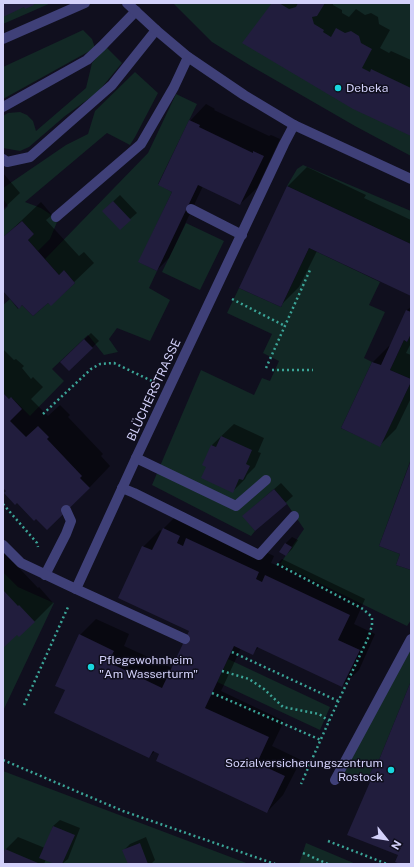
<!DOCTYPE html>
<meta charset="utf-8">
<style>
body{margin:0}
#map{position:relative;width:414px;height:867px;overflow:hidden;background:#100f1e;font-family:"Public Sans",sans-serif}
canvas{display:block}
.frame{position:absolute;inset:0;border:4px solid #d3d1fa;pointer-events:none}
.north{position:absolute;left:366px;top:819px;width:40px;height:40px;-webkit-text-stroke:3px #100f1e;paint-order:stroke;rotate:120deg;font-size:11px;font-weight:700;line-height:16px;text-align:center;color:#d3d1fa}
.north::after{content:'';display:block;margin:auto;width:14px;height:18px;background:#d3d1fa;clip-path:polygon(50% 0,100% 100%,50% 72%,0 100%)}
</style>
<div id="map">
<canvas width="414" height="867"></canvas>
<div class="frame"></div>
<div class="north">N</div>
</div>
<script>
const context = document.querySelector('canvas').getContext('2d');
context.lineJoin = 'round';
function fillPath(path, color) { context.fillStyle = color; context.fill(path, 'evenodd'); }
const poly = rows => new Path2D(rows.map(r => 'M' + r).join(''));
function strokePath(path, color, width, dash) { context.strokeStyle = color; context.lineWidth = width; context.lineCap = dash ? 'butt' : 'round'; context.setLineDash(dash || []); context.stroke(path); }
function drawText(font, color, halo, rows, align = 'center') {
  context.font = font + ' "Public Sans",sans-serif'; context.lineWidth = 3; context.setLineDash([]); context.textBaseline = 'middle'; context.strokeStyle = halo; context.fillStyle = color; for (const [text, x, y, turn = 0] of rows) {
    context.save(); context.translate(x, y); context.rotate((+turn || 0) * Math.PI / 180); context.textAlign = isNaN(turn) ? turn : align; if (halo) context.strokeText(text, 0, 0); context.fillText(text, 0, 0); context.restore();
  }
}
fillPath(poly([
 [3,3,51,3,3,24],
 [173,3,411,3,411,156,355,126,251,66,212,42],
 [83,30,92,39,95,48,3,99,3,67],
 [106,47,122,63,98,92,65,116,29,147,20,151,3,148,3,116,8,113,20,112,27,115,33,121,36,131,86,88,92,63],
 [135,72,158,93,135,137,130,145,107,133,25,202,41,208,50,214,57,222,50,239,38,251,28,240,34,234,22,221,3,237,3,211,8,206,3,199,3,188,66,145,88,134,95,111],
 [176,94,197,104,158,184,172,192,139,262,157,271,149,288,170,300,150,341,117,328,109,339,118,352,104,355,88,335,52,369,64,381,30,416,12,398,9,399,3,393,3,305,10,299,18,309,22,305,33,316,48,303,51,305,75,283,64,270,59,275,45,259,148,153],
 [303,165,411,211,411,244,287,186,297,169],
 [186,223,224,241,200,290,162,272],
 [309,248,380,282,369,305,385,312,364,358,372,362,341,428,380,446,411,382,411,459,379,546,400,554,396,565,411,570,411,620,407,626,280,564,304,529,287,504,274,489,243,516,255,531,251,536,152,485,201,370,254,395,262,378,270,381,279,361,263,353,272,334,227,313,239,288,281,307],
 [411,334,411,379,390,370,404,340,407,342],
 [3,572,18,587,54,603,3,711],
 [411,642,411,681,379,760,377,759,367,780,340,771],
 [228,659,330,707,320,730,217,682],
 [3,771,249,864,3,864],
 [306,843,356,864,299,864]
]), '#122825');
fillPath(poly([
 [273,3,333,3,333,5,342,10,342,13,349,17,356,9,365,15,371,13,378,17,379,24,390,30,380,48,389,53,391,51,411,60,411,135],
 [206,104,215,109,214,110,269,136,271,135,280,139,257,188,240,204,203,186,169,258,157,270,173,192,190,121],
 [307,167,366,195,364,198,411,220,411,295,317,251,299,287,280,306,240,287,288,186],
 [3,173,20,193,3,209],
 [120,195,137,213,130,219,103,211],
 [41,202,52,215,46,220,79,256,84,252,94,263,51,304,48,301,22,304,19,307,3,290,3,287,5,284,3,282,3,238],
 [411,307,411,343,406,353,411,355,411,398,396,429,380,445,373,362,389,346,391,346,407,310],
 [91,333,99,341,69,370,61,362],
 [3,349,14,360,16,359,24,366,22,368,31,379,33,377,43,387,31,399,48,416,60,405,70,415,68,417,103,454,101,456,110,466,89,488,7,491,3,487],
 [234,424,264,438,258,452,261,453,255,467,247,475,245,479,232,492,208,467,203,464,212,445],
 [281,483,293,496,255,530,250,510],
 [180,512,274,556,271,563,276,565,282,559,365,599,354,624,375,634,359,670,342,686,259,647,253,653,241,648,221,691,284,721,272,746,301,760,283,795,267,812,155,751,149,757,66,690,80,635,96,619,129,634,124,646,172,668,190,631,143,547,160,530,162,531,164,528],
 [292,537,298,540,292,549,286,555,281,552,286,543],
 [3,551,38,588,39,587,53,603,34,622,17,634,3,647],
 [60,820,80,828,68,859,62,864,58,864,46,859,44,864,3,864,3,856,6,849,18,837,45,848,53,826],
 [146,837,155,860,151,864,129,864,124,850,130,844]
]), '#0007');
fillPath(poly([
 [3,3,33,3,34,5,25,9,24,7,3,17],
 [272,3,279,3,289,9,296,7,298,3,325,3,317,16,312,17,314,24,324,30,323,32,331,37,336,28,345,33,351,31,359,36,361,43,372,49,362,68,370,72,371,69,411,88,411,136,353,109,242,43],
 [189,120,200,125,199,127,253,153,253,151,264,156,240,205,198,185,157,271,138,262,172,192,158,185],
 [287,186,411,244,411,296,309,248,281,307,239,288],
 [113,201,131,220,120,230,102,211],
 [22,221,34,234,28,240,59,275,64,270,75,283,51,306,48,303,33,316,22,305,19,309,3,291,4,284,3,284,3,237],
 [406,310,411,312,411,334,407,342,404,340,390,370,411,379,411,382,380,447,341,428,372,362,381,365],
 [84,339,93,348,69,371,60,362],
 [3,393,9,399,11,397,22,409,10,421,26,437,38,426,49,437,47,439,82,476,80,478,90,488,47,530,36,519,34,521,17,503,15,505,4,493,6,491,3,488],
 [221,436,252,450,246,464,250,466,243,480,239,479,233,493,201,478,206,467,202,465,211,445,216,447],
 [411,460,411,570,396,565,400,554,379,546],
 [274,489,287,504,255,531,242,516],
 [163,528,180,536,177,543,183,546,186,538,259,572,256,579,262,582,265,575,350,615,338,640,360,650,342,687,257,647,253,655,234,646,205,708,269,737,257,763,285,776,267,813,156,761,159,754,153,751,149,758,54,713,65,690,55,686,79,634,114,651,108,662,162,688,189,631,118,598,142,546,152,550],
 [285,543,292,547,286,556,279,552],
 [3,590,18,606,19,605,35,622,19,637,17,635,3,648],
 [411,681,411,864,400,864,395,862,398,855,347,835,370,782,367,780,377,759,379,760],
 [53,826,75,835,62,864,55,864,39,858],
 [140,843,148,864,128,864,122,850],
 [5,849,38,863,38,864,3,864,3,854]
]), '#211d3d');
strokePath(poly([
 [232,299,285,326],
 [266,368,310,270],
 [272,370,313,370],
 [43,414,91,369,100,364,114,363,152,381],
 [3,504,37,543,38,547],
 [277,564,363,609,372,617,372,625,369,636,329,721,301,784],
 [232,652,338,701],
 [222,671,249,679,264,689,283,707,319,714,329,721],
 [212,693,321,740],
 [24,705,68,607],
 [3,760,123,811,275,864],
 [328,841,387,864],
 [303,853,328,864]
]), '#3ba497', 2.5, [2, 3]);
strokePath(poly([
 [3,107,87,60,102,46,136,11],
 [3,159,7,162,30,157,112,85,156,30],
 [191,209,242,235],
 [56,217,141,144,174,87,188,57],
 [136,458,236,506,266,480],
 [122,488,134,493,259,555,294,516],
 [45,575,66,534,71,521,66,510],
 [76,589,185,639],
 [335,780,411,639]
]), '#3f4078', 10);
strokePath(poly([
 [3,39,85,3],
 [3,545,21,563,76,589,136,458,284,144,294,125]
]), '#3f4078', 10);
strokePath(poly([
 [127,3,156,30,188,57,244,95,294,125,411,179]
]), '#3f4078', 10);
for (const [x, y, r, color] of [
 [338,88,4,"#19d6de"],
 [91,667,4,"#19d6de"],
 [391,770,4,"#19d6de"]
]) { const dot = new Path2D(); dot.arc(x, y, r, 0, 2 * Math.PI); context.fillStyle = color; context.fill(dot); strokePath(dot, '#100f1e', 1.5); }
drawText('12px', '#d3d1fa', '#100f1e', [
 ["Debeka",346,88],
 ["Pflegewohnheim",99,660],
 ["\"Am Wasserturm\"",99,674],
 ["Sozialversicherungszentrum",383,763,"right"],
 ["Rostock",383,777,"right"]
], 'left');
drawText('12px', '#d3d1fa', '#100f1e', [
 ["BLÜCHERSTRASSE",154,390,-65]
]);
</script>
